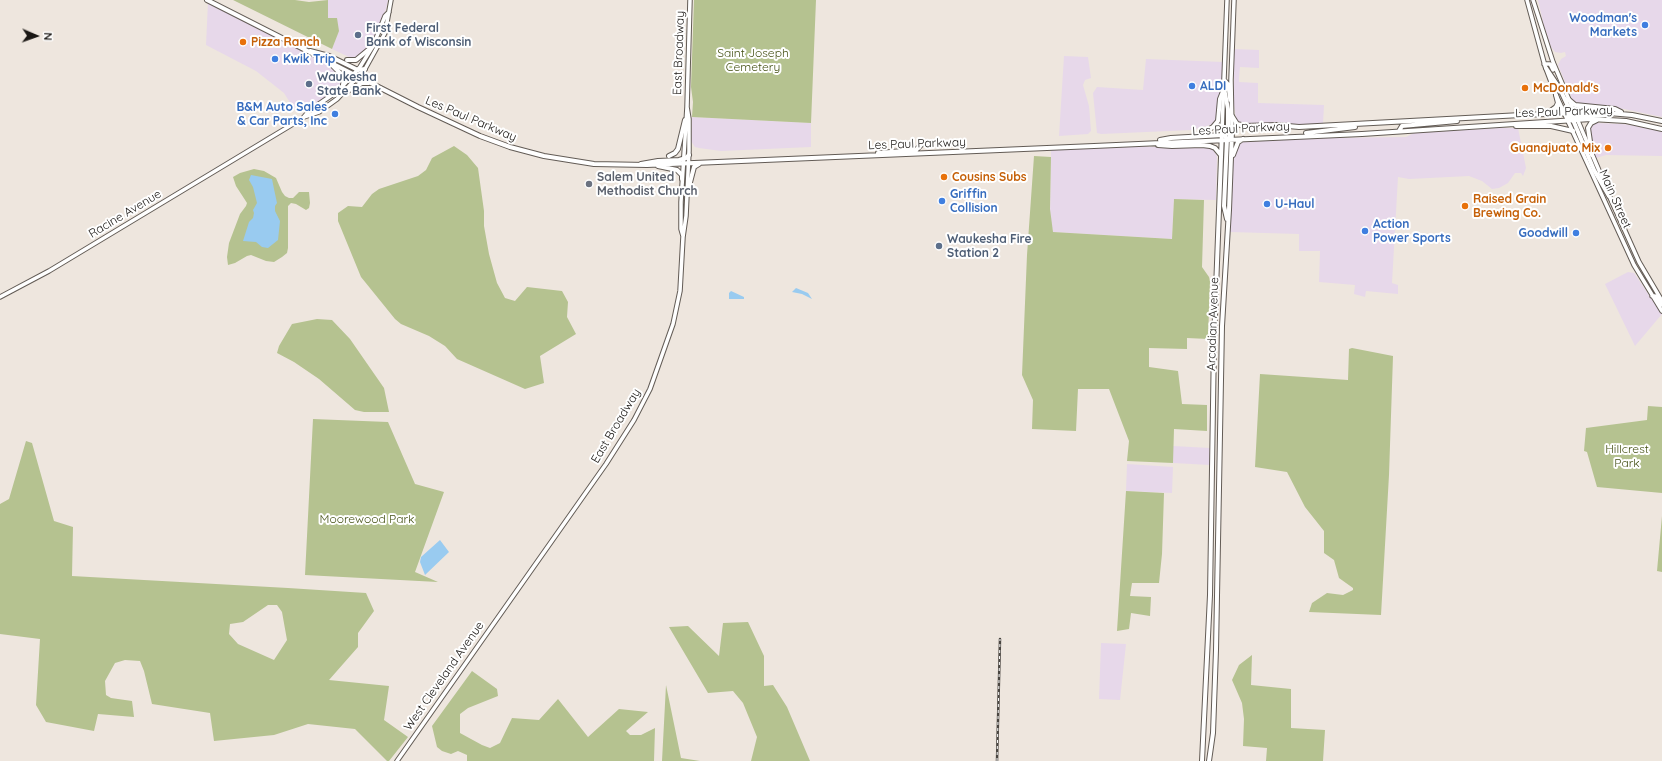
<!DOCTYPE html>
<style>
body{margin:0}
#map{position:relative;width:1662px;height:761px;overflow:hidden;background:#eee6de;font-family:Quicksand,sans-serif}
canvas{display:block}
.north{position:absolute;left:16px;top:16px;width:40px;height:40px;-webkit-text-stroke:3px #fff;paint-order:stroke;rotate:92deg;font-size:11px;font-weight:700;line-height:16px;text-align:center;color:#1a1714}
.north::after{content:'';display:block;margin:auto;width:14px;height:18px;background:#1a1714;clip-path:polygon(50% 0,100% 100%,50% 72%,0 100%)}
</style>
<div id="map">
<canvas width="1662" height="761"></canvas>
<div class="north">N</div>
</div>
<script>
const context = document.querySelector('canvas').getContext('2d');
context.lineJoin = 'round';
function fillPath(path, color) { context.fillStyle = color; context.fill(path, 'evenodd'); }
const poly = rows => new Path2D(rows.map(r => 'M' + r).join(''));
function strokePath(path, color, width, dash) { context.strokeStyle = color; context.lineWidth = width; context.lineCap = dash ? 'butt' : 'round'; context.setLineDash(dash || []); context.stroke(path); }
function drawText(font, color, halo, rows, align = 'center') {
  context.font = font + ' Quicksand,sans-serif'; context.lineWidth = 4; context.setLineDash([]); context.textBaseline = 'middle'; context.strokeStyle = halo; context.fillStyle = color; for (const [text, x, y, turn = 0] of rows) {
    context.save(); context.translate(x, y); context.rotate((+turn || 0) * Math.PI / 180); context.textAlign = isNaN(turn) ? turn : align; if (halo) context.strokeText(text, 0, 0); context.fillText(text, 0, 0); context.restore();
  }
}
fillPath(poly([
 [328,0,388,0,386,9,372,43,358,58,351,58,332,49,339,30,328,18],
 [1538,0,1662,0,1662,117,1624,109,1576,104,1573,101,1558,65,1561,59,1566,56,1565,52,1561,53,1555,52,1551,47,1544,26],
 [208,2,327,64,341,75,342,85,319,103,303,112,296,112,284,93,256,71,206,45],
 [1234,49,1259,50,1259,68,1240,67,1239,78,1239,82,1258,83,1258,103,1324,105,1323,124,1250,125,1239,123,1236,120,1234,104],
 [1064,56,1088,57,1091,78,1085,80,1083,85,1089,106,1091,131,1088,134,1059,136],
 [1146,59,1223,62,1222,85,1217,120,1214,124,1192,130,1101,134,1097,133,1093,93,1097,87,1143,90],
 [692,117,811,123,811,147,721,151,699,148,695,147,691,141],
 [1596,123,1622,124,1645,127,1662,132,1662,156,1606,155,1596,158,1593,151,1589,130,1593,124],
 [1499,128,1518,128,1526,168,1523,176,1521,173,1515,173,1508,183,1499,188,1492,189,1482,181,1469,176,1409,179,1398,177,1392,283,1398,285,1398,294,1366,291,1365,297,1354,294,1355,285,1319,282,1320,251,1299,251,1299,234,1230,232,1233,161,1237,146,1242,142,1323,138,1406,137,1414,133],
 [1139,146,1173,148,1205,147,1212,148,1217,156,1216,200,1174,199,1172,239,1053,232,1050,218,1051,150],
 [1628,272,1634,273,1662,314,1635,346,1605,284],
 [1173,446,1210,448,1210,465,1173,463],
 [1127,464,1173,467,1172,493,1126,491],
 [1101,643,1126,644,1120,700,1099,699]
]), '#e7d8ea');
fillPath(poly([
 [233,0,295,0,309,2,328,0,328,18,337,18,339,31,332,49],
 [694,0,816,0,811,123,692,117,693,102,691,87],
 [454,146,467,155,478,168,484,211,484,226,489,254,497,283,505,298,515,301,527,287,562,291,568,302,567,317,576,334,540,356,544,383,525,389,457,359,445,346,429,336,401,324,395,319,361,277,338,221,338,213,348,206,362,207,372,194,379,189,418,176,426,170,432,158],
 [1034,156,1051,157,1050,209,1053,232,1172,239,1174,199,1204,200,1202,267,1209,277,1210,281,1208,339,1187,338,1187,349,1149,348,1149,367,1178,371,1182,404,1207,405,1207,431,1174,429,1173,463,1127,461,1129,441,1109,389,1078,389,1076,431,1032,429,1033,400,1022,375,1027,255],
 [254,169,264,171,276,178,282,192,285,196,289,198,293,198,299,192,309,192,310,203,309,208,306,210,296,204,291,203,288,206,288,248,287,253,282,257,274,262,266,261,251,255,247,256,235,263,228,265,227,257,229,243,240,214,246,206,247,203,236,186,233,177,240,173],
 [317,319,332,320,350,339,384,388,389,412,364,412,355,410,319,379,294,362,277,353,279,346,292,324],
 [1352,348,1393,356,1389,475,1381,615,1309,612,1312,603,1327,593,1343,595,1353,590,1353,588,1339,578,1334,560,1324,553,1324,531,1305,507,1287,472,1255,467,1260,374,1348,380,1349,349],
 [1648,406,1662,407,1662,493,1597,487,1587,452,1584,451,1586,428,1647,420],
 [313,419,388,422,415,484,444,492,415,572,438,582,305,575],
 [26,441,32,443,54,521,73,527,72,576,288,588,366,593,374,611,358,633,358,647,329,680,389,686,384,720,408,737,389,761,387,761,355,729,308,724,274,735,214,741,210,713,152,704,144,671,140,661,125,660,115,663,105,681,106,695,111,698,132,701,134,717,98,714,94,731,46,722,36,705,40,639,0,634,0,504,9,499],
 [268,605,277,605,282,612,287,640,274,660,238,644,229,634,230,624,243,622],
 [1126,491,1164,493,1162,554,1159,583,1132,583,1130,596,1151,597,1150,616,1131,613,1129,629,1117,631],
 [1662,516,1662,572,1657,571],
 [748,622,764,656,764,686,773,685,787,707,810,761,751,761,757,737,743,703,733,691,708,693,669,627,688,626,719,656,723,623],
 [1252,655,1251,685,1291,689,1291,728,1325,730,1323,761,1266,761,1267,748,1243,746,1244,719,1242,703,1232,680,1239,665],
 [472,671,497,689,498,696,468,708,460,714,460,733,482,745,490,748,500,743,512,718,539,720,558,699,588,737,619,709,648,712,626,731,630,735,641,735,655,728,654,761,467,761,467,755,458,751,451,754,442,751,437,747,432,726],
 [666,685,681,758,700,761,662,761]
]), '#b5c290');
fillPath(poly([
 [251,175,272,179,274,189,277,203,275,206,275,211,280,221,278,240,268,248,262,247,256,242,243,241,249,222,253,218,254,213,253,210,257,203,253,187,249,180],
 [796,288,808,293,812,299,802,294,792,292],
 [731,291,744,297,744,299,729,299,729,293],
 [440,540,449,552,425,575,420,562,421,557]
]), '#99cbf0');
const secondary = poly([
 [1527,0,1545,66,1556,95,1634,265,1662,311],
 [1533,0,1553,62,1606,187],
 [1544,64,1550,64,1553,70],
 [1224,80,1228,84,1230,100],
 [304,117,319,112,337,99,365,69,385,33,391,0],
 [1222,131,1227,0],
 [1232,131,1231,80,1234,0],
 [1608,193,1639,262,1662,301],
 [683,236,681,229,681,202,687,107,690,0],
 [1652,296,1655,296,1662,305],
 [0,297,49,271,303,118,310,110,338,91,360,67,373,46,385,16,389,12],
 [397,761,606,464,634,420,650,389,673,324,680,291,683,237,686,216,689,151,689,119,687,107]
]);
const primary = poly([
 [207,0,418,107,480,136,510,147,544,156,594,164,647,165,1094,146,1362,134,1591,119,1626,121,1662,129],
 [310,51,329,56,358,70,365,69],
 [347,60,356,60,373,46],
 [332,65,344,77,343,85],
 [1546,68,1560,89,1572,115],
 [1224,88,1228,109,1228,131,1231,139],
 [344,93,362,83,369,83],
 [1568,99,1575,105,1615,109,1621,112],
 [1548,113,1556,107,1558,103,1556,95],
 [1566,114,1573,120,1594,170,1609,196],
 [1232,116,1237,124,1245,126,1277,125,1299,127,1521,115,1597,112,1632,115,1662,121],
 [1570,119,1576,116,1610,115],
 [1516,126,1551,126,1573,131],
 [1222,131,1227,139,1224,206,1227,219],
 [1399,131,1402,126,1457,121],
 [1204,132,1213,127,1218,121,1220,99,1224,89],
 [1306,133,1355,127],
 [1160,140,1171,138,1223,135],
 [1158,145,1172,146,1202,145,1210,146,1215,148,1220,154],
 [878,153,916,150,921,145],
 [1233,155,1238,142,1243,139],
 [1592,155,1588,128,1591,123,1597,120],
 [669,156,675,153,678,149,685,120],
 [641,164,658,161,679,160,686,158,689,155],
 [658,166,677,170,682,175,682,179],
 [687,194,694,167,699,164],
 [1202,761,1210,595,1214,342,1222,131],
 [1209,761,1213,733,1216,650,1222,326,1229,210,1232,131]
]);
strokePath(secondary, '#635c56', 5.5);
strokePath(primary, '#635c56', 6);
strokePath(secondary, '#fff', 3.5);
strokePath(primary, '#fff', 4);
const rail = poly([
 [997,761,1000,639]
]);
strokePath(rail, '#494540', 2.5);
strokePath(rail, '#fff', 1, [3]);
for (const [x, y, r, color] of [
 [1645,25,4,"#3f7fe0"],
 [358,35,4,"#5c6f8a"],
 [243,42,4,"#e8710a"],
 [275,59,4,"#3f7fe0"],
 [309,84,4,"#5c6f8a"],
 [1192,86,4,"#3f7fe0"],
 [1525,88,4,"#e8710a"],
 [335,114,4,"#3f7fe0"],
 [1608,148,4,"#e8710a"],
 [944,177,4,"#e8710a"],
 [589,184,4,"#6b7280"],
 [942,201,4,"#3f7fe0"],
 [1267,204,4,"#3f7fe0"],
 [1465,206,4,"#e8710a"],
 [1365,231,4,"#3f7fe0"],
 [1576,233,4,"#3f7fe0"],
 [939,246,4,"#5c6f8a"]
]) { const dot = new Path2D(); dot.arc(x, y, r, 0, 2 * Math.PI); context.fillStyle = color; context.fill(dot); strokePath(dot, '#fff', 1.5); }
drawText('bold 12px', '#366cbe', '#fff', [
 ["Woodman's",1637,18,"right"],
 ["Markets",1637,32,"right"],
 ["Kwik Trip",283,59],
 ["ALDI",1200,86],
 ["B&M Auto Sales",327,107,"right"],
 ["& Car Parts, Inc",327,121,"right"],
 ["Griffin",950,194],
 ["Collision",950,208],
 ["U-Haul",1275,204],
 ["Action",1373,224],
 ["Power Sports",1373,238],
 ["Goodwill",1568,233,"right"]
], 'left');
drawText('bold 12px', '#4e5e75', '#fff', [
 ["First Federal",366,28],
 ["Bank of Wisconsin",366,42],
 ["Waukesha",317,77],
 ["State Bank",317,91],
 ["Waukesha Fire",947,239],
 ["Station 2",947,253]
], 'left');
drawText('bold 12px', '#c56008', '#fff', [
 ["Pizza Ranch",251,42],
 ["McDonald's",1533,88],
 ["Guanajuato Mix",1600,148,"right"],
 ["Cousins Subs",952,177],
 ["Raised Grain",1473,199],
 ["Brewing Co.",1473,213]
], 'left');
drawText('12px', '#1a1714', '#fff', [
 ["East Broadway",679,53,-88],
 ["Les Paul Parkway",1564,112,-2],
 ["Les Paul Parkway",471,119,23],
 ["Les Paul Parkway",1241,129,-3],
 ["Les Paul Parkway",917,144,-2],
 ["Main Street",1615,199,66],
 ["Racine Avenue",125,214,-31],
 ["Arcadian Avenue",1213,324,-88],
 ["East Broadway",616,426,-59],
 ["West Cleveland Avenue",444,676,-55]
]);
drawText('12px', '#455115', '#fff', [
 ["Saint Joseph",753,53],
 ["Cemetery",753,67],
 ["Hillcrest",1627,449],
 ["Park",1627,463],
 ["Moorewood Park",367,519]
]);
drawText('bold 12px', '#5b616d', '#fff', [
 ["Salem United",597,177],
 ["Methodist Church",597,191]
], 'left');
</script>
